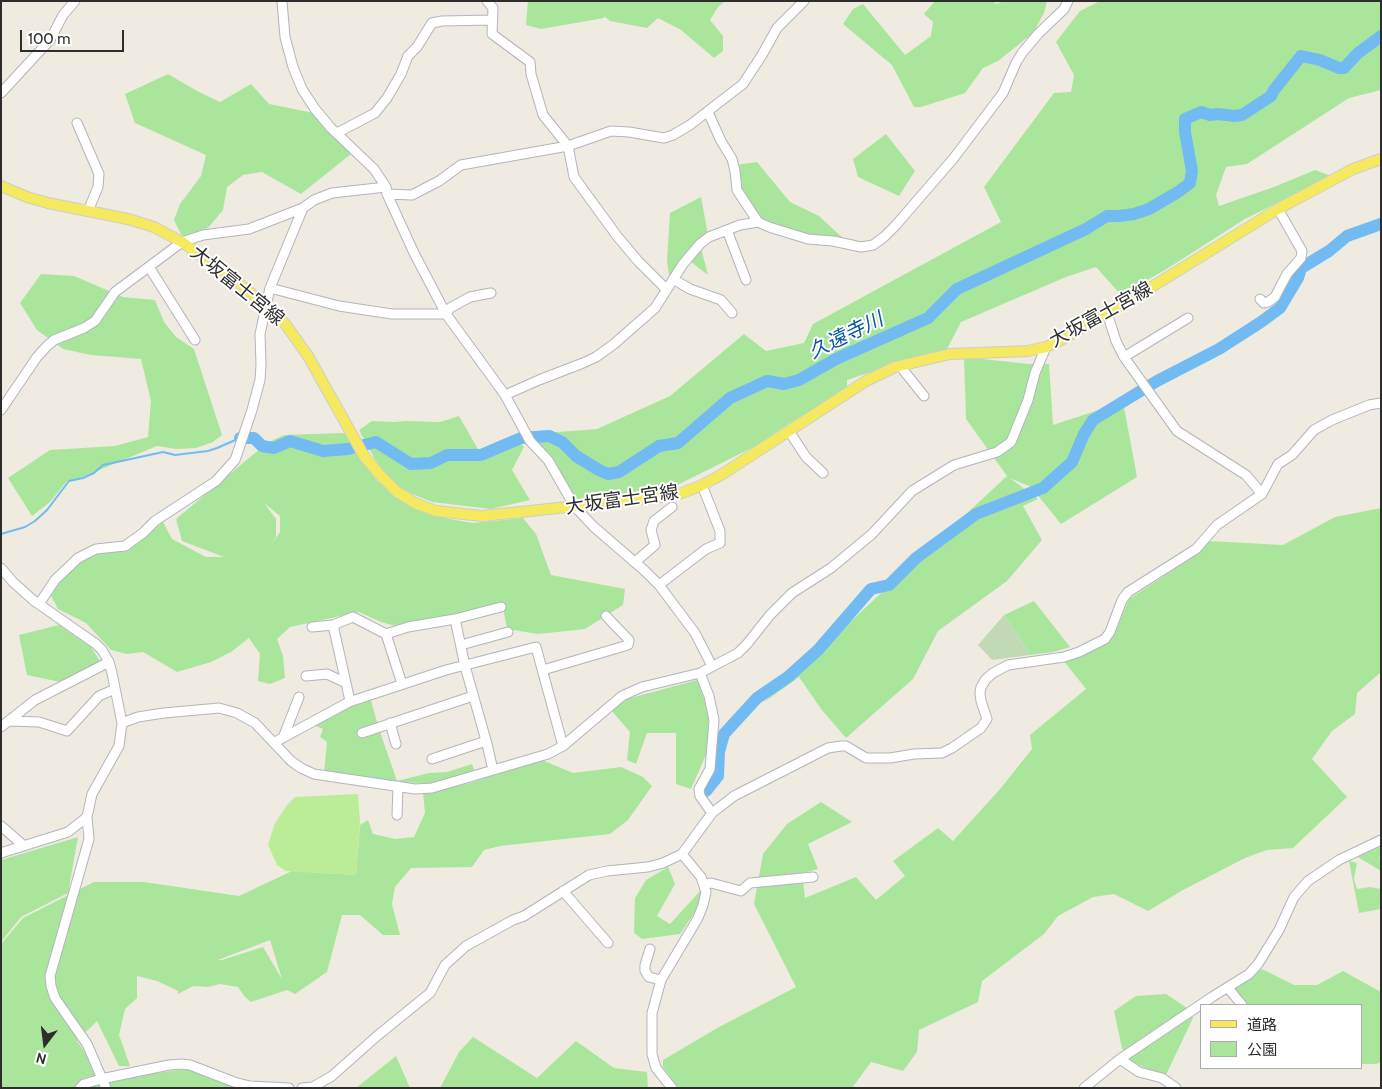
<!DOCTYPE html>
<meta charset="utf-8">
<style>
body{margin:0}
#map{position:relative;width:1382px;height:1089px;overflow:hidden;background:#efebe0;font-family:Cabin,"Noto Sans JP",sans-serif}
canvas{display:block}
.frame{position:absolute;inset:0;border:2px solid #2d2d2d;pointer-events:none}
.legend{position:absolute;left:1200px;top:1004px;width:162px;height:65px;box-sizing:border-box;background:#fff;border:1px solid #ababab;margin:0;padding:6px 9px;list-style:none;font-size:15px;color:#2d2d2d}
.legend li{display:flex;align-items:center;gap:10px;height:25px}
.legend b{width:25px;border:1px solid #ababab}
.north{position:absolute;left:20px;top:1019px;width:50px;height:50px;-webkit-text-stroke:4px #fff;paint-order:stroke;rotate:195deg;font-size:14px;font-weight:700;line-height:20px;text-align:center;color:#2d2d2d}
.north::after{content:'';display:block;margin:auto;width:18px;height:22px;background:#2d2d2d;clip-path:polygon(50% 0,100% 100%,50% 72%,0 100%)}
.scale{position:absolute;left:20px;top:30px;width:104px;height:22px;box-sizing:border-box;border:2px solid #2d2d2d;border-top:0;padding-left:6px;font-size:15px;line-height:18px;white-space:nowrap;color:#2d2d2d;-webkit-text-stroke:4px #fff;paint-order:stroke}
</style>
<div id="map">
<canvas width="1382" height="1089"></canvas>
<div class="frame"></div>
<ul class="legend">
<li><b style="height:6px;background:#f5ea5f"></b>道路</li>
<li><b style="height:14px;background:#a9e69c"></b>公園</li>
</ul>
<div class="north">N</div>
<div class="scale">100 m</div>
</div>
<script>
const context = document.querySelector('canvas').getContext('2d');
context.lineJoin = 'round';
function fillPath(path, color) { context.fillStyle = color; context.fill(path, 'evenodd'); }
const poly = rows => new Path2D(rows.map(r => 'M' + r).join(''));
function strokePath(path, color, width, dash) { context.strokeStyle = color; context.lineWidth = width; context.lineCap = dash ? 'butt' : 'round'; context.setLineDash(dash || []); context.stroke(path); }
function drawText(font, color, halo, rows, align = 'center') {
  context.font = font + ' Cabin,"Noto Sans JP",sans-serif'; context.lineWidth = 4; context.setLineDash([]); context.textBaseline = 'middle'; context.strokeStyle = halo; context.fillStyle = color; for (const [text, x, y, turn = 0] of rows) {
    context.save(); context.translate(x, y); context.rotate((+turn || 0) * Math.PI / 180); context.textAlign = isNaN(turn) ? turn : align; if (halo) context.strokeText(text, 0, 0); context.fillText(text, 0, 0); context.restore();
  }
}
fillPath(poly([
 [528,1,725,1,718,7,710,20,723,36,723,51,714,58,681,30,658,18,647,28,610,21,604,16,604,18,541,29,526,25],
 [935,1,995,1,995,4,1005,1,1047,1,1044,13,1033,33,998,61,983,68,965,93,921,107,914,107,892,65,843,24,853,9,863,4,905,55,931,36,933,22,924,14],
 [1100,1,1381,1,1381,90,1349,98,1247,164,1226,167,1216,195,1219,206,1274,187,1315,170,1331,176,1245,219,1165,270,1121,295,1096,267,1066,277,961,322,947,349,907,360,847,380,847,390,790,423,754,447,661,493,593,500,577,499,545,450,532,434,597,429,670,396,744,334,766,351,804,343,813,324,1001,222,984,187,1054,93,1071,92,1074,75,1056,42,1080,11],
 [168,74,199,92,220,102,251,84,269,104,319,114,351,154,301,194,262,172,243,175,227,187,223,210,208,228,182,236,174,220,180,204,201,176,206,155,135,123,125,94],
 [886,134,915,171,899,196,858,177,853,159],
 [757,162,790,202,819,216,845,240,808,239,760,223,737,190,736,165],
 [701,197,708,235,700,244,708,275,687,259,670,283,667,260,670,213],
 [41,274,74,276,123,297,155,300,164,322,176,337,194,349,222,435,213,442,196,448,176,449,157,446,80,478,67,481,50,502,32,516,8,478,50,450,115,446,148,437,151,401,141,359,91,355,63,349,37,330,20,303],
 [964,357,1029,364,1049,364,1053,425,1123,402,1137,477,1061,524,1031,487,1010,478,1038,499,1023,506,1042,540,1007,581,938,631,913,679,846,738,821,709,799,677,763,703,1007,476,966,419],
 [459,416,479,451,514,435,524,447,512,470,530,500,491,509,432,502,412,494,393,483,378,465,359,430,372,421,395,422,405,421,440,422],
 [344,433,377,481,412,505,444,518,473,523,523,518,536,534,551,575,625,589,623,605,585,629,538,634,507,629,503,607,399,627,381,622,359,612,290,627,277,639,283,656,285,678,270,684,258,681,260,654,249,638,231,652,211,662,177,672,143,652,127,654,111,650,86,623,58,609,51,596,60,582,73,567,94,553,128,551,163,522,172,539,206,557,224,557,182,541,176,519,267,443,284,435],
 [264,503,280,516,280,532,271,545,276,537,276,519],
 [1381,508,1381,672,1357,693,1355,714,1332,731,1312,759,1347,797,1293,848,1267,850,1245,858,1183,890,1148,911,1114,894,1093,897,1058,916,1044,934,982,981,978,1002,919,1030,917,1052,903,1071,871,1062,852,1088,679,1088,663,1067,663,1060,719,1027,796,987,754,904,763,854,787,824,821,802,852,822,808,844,818,869,802,873,805,898,856,877,876,900,905,876,893,861,938,828,953,841,1001,788,1032,749,1030,735,1086,689,1063,660,1083,655,1100,646,1114,635,1129,599,1193,557,1208,541,1283,545,1335,517],
 [1034,601,1070,647,1053,652,1030,655,1004,615],
 [59,625,91,647,100,661,60,682,27,675,19,635],
 [697,680,708,708,708,750,691,789,676,784,676,733,647,733,636,764,627,760,630,732,611,710,627,699],
 [370,697,379,729,397,781,429,773,447,772,472,764,474,770,436,783,423,783,396,782,324,773,327,742,320,737,323,729,316,726,315,723,346,703],
 [542,760,573,773,621,767,643,777,652,786,628,820,610,834,500,846,484,850,472,867,411,868,395,887,392,904,400,935,383,935,360,915,342,915,327,972,295,994,287,990,251,1002,245,997,238,987,220,984,208,987,193,986,178,994,178,991,157,981,137,976,137,998,125,1009,119,1035,130,1066,119,1066,97,1021,77,1041,104,1080,178,1070,193,1070,240,1088,1,1088,1,944,23,918,94,882,144,882,239,896,292,871,356,875,360,825,368,820,373,834,395,839,414,837,425,813,423,793,470,783],
 [270,940,282,979,263,947,222,960,218,960],
 [78,837,68,893,21,917,1,942,1,860],
 [1381,845,1381,854,1379,858,1381,861,1381,871,1358,857,1358,854],
 [1349,861,1357,863,1354,879,1357,889,1370,887,1381,889,1381,909,1359,913],
 [668,867,675,884,657,916,670,924,701,890,699,906,680,934,642,939,634,933,635,898,646,880],
 [1262,969,1294,985,1317,985,1343,971,1381,992,1381,1062,1376,1064,1361,1064,1361,1005,1244,1005,1234,989],
 [1166,994,1190,1010,1193,1018,1165,1077,1130,1061,1122,1048,1114,1011,1136,996],
 [473,1037,537,1078,576,1041,614,1068,647,1072,648,1088,440,1088,459,1052],
 [396,1056,410,1088,356,1088]
]), '#a9e69c');
fillPath(poly([
 [1004,615,1026,649,1030,655,992,660,978,645]
]), '#c2d9b6');
fillPath(poly([
 [358,794,360,822,356,875,286,871,277,865,268,845,275,823,287,805,295,797]
]), '#bbed97');
strokePath(poly([
 [1,534,25,527,35,521,47,510,69,481,83,478,94,473,103,465,163,452,175,455,208,451,217,448,240,438]
]), '#71bbf2', 2);
strokePath(poly([
 [240,438,254,438,262,446,274,448,290,441,323,451,348,449,376,442,411,464,431,463,447,455,481,455,521,438,549,436,562,442,576,456,599,470,608,474,619,472,659,446,678,443,730,398,767,381,784,384,799,380,836,359,928,318,957,289,1086,229,1107,216,1119,216,1134,214,1149,209,1178,192,1190,183,1192,171,1185,132,1185,119,1201,112,1210,115,1218,114,1234,116,1242,115,1271,96,1274,90,1301,56,1320,60,1339,68,1344,68,1358,53,1381,36],
 [706,791,718,776,719,752,724,734,757,698,788,677,818,650,871,589,889,585,916,558,976,514,1043,488,1072,462,1084,434,1093,420,1157,381,1219,349,1261,322,1280,308,1298,278,1301,268,1329,251,1347,236,1381,224]
]), '#71bbf2', 12);
const minor = poly([
 [282,1,285,37,293,67,302,89,315,109,331,128,374,169,386,187,387,194,414,253,446,314,505,395,530,441,548,460,575,507,594,527,645,571,659,585,695,633,712,666],
 [487,1,493,8,492,34,530,62,531,74,543,115,568,146,574,177,617,236,638,261,666,289],
 [1,93,50,40,63,15,75,1],
 [708,112,721,141,732,159,735,171,737,190,758,222],
 [77,123,99,174,98,187,88,211],
 [337,133,375,113,387,98,401,74,408,56,417,47,432,23,442,21,492,20],
 [387,194,412,195,439,181,461,165,568,146,611,131,629,132,664,138,673,135,690,125,743,84,762,55,777,28,804,1],
 [727,230,746,280],
 [149,267,195,340],
 [673,279,690,289,721,300,732,313],
 [270,288,339,306,392,314,446,314],
 [1260,299,1264,303,1268,302,1275,297,1287,274,1301,258,1302,251,1278,209],
 [1107,313,1116,341,1124,357,1177,431,1246,475,1262,494],
 [446,314,450,308,470,297,491,293],
 [1124,357,1188,318],
 [900,366,924,396],
 [505,395,539,380,583,363,596,357,614,344,655,308,683,264,700,244,709,237,740,225,758,222,769,227,808,239,833,241,861,247,873,245,884,237,896,225,953,159,1003,93,1016,63,1022,53,1038,34,1064,9,1068,1],
 [1,410,37,357,47,346,54,340,84,328,95,321,115,292,182,242,203,235,249,229,303,208,314,200,332,193,386,187],
 [789,431,806,457,823,473],
 [635,562,655,545,651,530,654,521,672,507],
 [1,568,13,582,33,600,96,644,102,650,109,662,112,673,122,723,119,746,92,794,87,817,89,839,50,976,51,986,55,998,87,1044,106,1088],
 [659,585,706,549,720,543,720,531,702,485],
 [39,604,55,580,78,558,96,549,125,546,143,533,155,521,216,481,235,460,252,410,260,380,261,365,260,334,270,288,303,208],
 [455,619,465,666,487,744,493,770],
 [333,625,350,701],
 [312,627,333,625,353,617,386,634,408,627,455,619,501,607],
 [386,634,402,684],
 [461,645,508,632],
 [543,670,628,645,629,640,606,616],
 [700,673,709,696,714,720,710,769,699,789,700,796,712,813],
 [306,676,327,674,346,683],
 [9,721,39,722,67,731,99,696,115,689],
 [122,723,138,717,164,713,219,708,237,713,255,723,291,761,301,768,314,774,415,789,432,788,548,754,563,746,622,696,642,687,700,673,738,653,747,644,770,615,792,593,831,568,872,534,912,491,954,465,997,452,1011,442,1028,400,1035,373,1046,347],
 [390,723,396,744],
 [1,727,35,700,109,662],
 [362,733,473,696],
 [283,738,299,697],
 [275,742,349,702,446,670,536,647,563,746],
 [432,759,486,741],
 [397,815,398,786],
 [1,826,23,845],
 [1,853,68,832,87,817],
 [705,884,711,883,741,891,750,883,813,877],
 [563,891,608,943],
 [650,949,645,965,645,971,649,977,661,980],
 [1228,988,1242,1005],
 [1120,1059,1139,1072,1162,1078,1176,1088],
 [80,1088,84,1084,101,1079,169,1065,182,1064,190,1065,234,1082,250,1086,289,1088],
 [302,1088,313,1087,332,1076,377,1036,430,993,445,965,466,946,513,920,524,916,589,875,607,871,648,867,663,863,682,854,712,813,734,796,828,748,841,746,846,746,866,758,890,758,914,754,942,753,952,748,981,728,987,719,981,701,980,693,981,687,986,679,993,673,1008,665,1064,657,1079,652,1105,639,1110,632,1122,600,1128,592,1196,549,1217,525,1262,494,1278,464,1292,455,1314,430,1332,420,1369,405,1381,403],
 [672,1088,656,1068,652,1054,652,1013,661,980,698,918,703,905,706,892,701,877,682,854],
 [1084,1088,1120,1059,1212,997,1249,974,1258,964,1279,930,1294,897,1308,881,1339,860,1381,840]
]);
const major = poly([
 [1,186,27,197,48,203,128,219,154,227,182,242,237,282,266,305,286,325,308,356,364,456,380,475,397,492,415,503,436,511,482,516,663,497,682,493,700,486,721,475,866,381,895,367,950,354,1028,351,1046,347,1061,340,1137,296,1278,209,1353,169,1381,159]
]);
strokePath(minor, '#b3b3c1', 11);
strokePath(major, '#cdcdcd', 12);
strokePath(minor, '#fff', 9);
strokePath(major, '#f5ea5f', 10);
drawText('19px', '#2d2d2d', '#fff', [
 ["大坂富士宮線",237,286,39],
 ["大坂富士宮線",1101,315,-29],
 ["大坂富士宮線",622,500,-8]
]);
drawText('italic 20px', '#0a57a5', '#fff', [
 ["久遠寺川",846,336,-26]
]);
</script>
